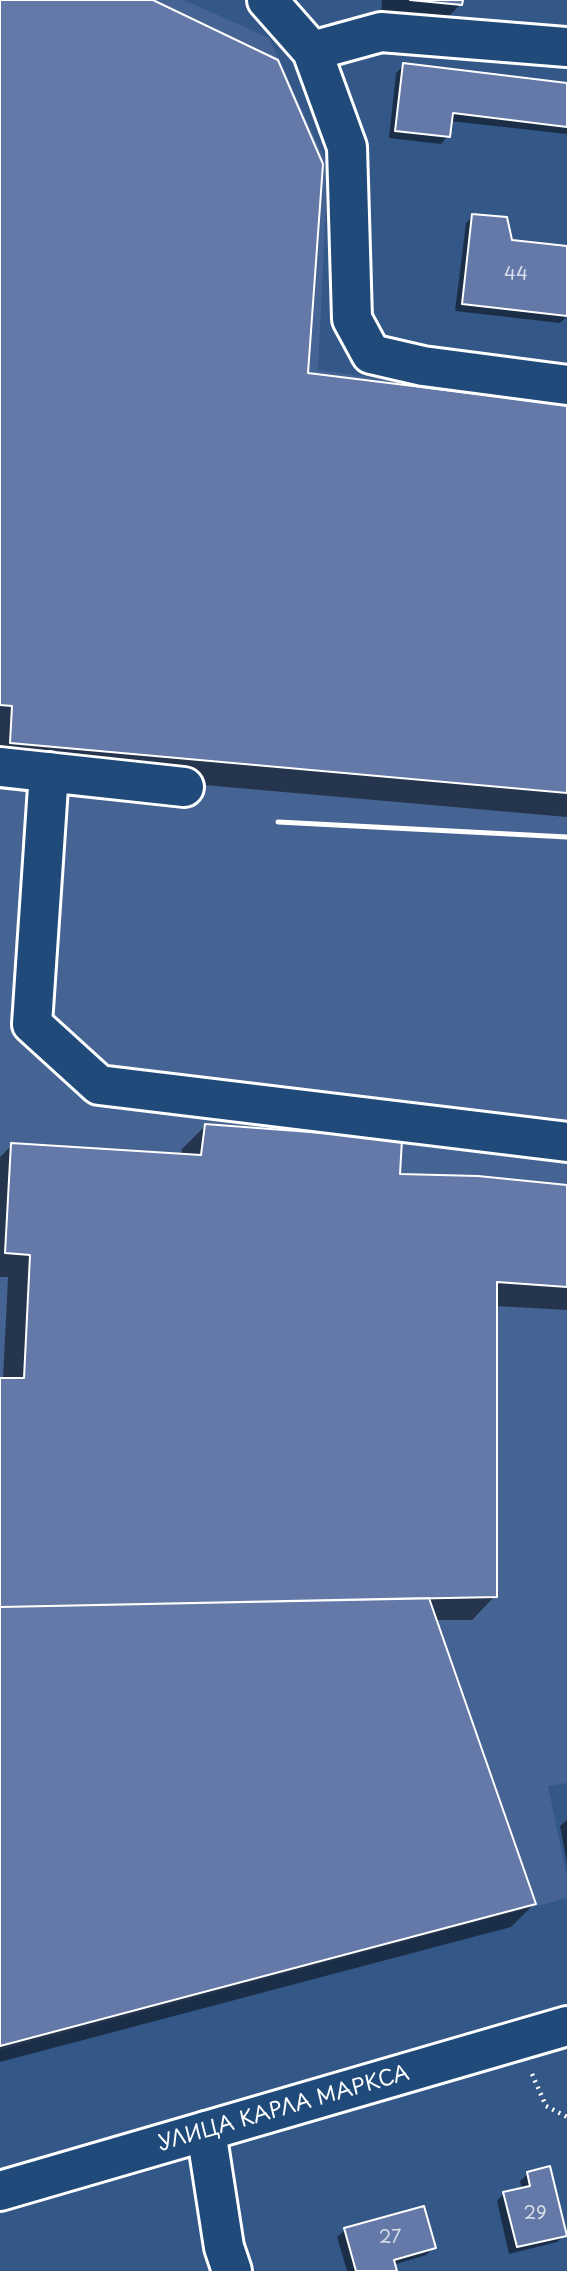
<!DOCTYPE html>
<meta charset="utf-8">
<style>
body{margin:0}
canvas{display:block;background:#335787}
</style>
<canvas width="567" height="2271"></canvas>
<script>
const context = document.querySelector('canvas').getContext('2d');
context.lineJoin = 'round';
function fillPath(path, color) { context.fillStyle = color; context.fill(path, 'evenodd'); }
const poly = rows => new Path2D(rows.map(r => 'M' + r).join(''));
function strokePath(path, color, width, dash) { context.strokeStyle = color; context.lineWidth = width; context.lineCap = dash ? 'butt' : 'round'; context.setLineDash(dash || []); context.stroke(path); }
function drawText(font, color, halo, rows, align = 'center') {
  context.font = font + ' "Playpen Sans",sans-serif'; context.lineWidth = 6; context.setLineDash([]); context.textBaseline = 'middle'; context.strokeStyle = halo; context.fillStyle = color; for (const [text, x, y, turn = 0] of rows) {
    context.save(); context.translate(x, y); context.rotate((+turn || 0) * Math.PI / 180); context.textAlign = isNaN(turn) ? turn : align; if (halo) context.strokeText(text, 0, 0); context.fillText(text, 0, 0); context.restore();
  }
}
fillPath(poly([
 [0,0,184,0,269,38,328,166,318,370,567,405,567,1783,548,1786,567,1877,567,1898,0,2050]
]), '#466493');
fillPath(poly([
 [0,0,149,0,306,375,567,407,567,817,0,767],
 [382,0,461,0,461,4,441,24,381,18],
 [404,65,567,85,567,134,450,121,448,136,441,144,389,138,396,73],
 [473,216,510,241,567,248,567,316,560,323,455,311,466,223],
 [205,1126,398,1176,567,1186,567,1310,496,1306,495,1596,472,1620,435,1620,534,1904,511,1927,0,2062,0,1379,3,1379,8,1277,0,1277,0,1157,12,1145,181,1156,182,1149],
 [567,1820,567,1863,560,1826],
 [528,2174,565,2235,557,2242,509,2254,497,2201,504,2193,522,2189,520,2181],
 [345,2230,434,2248,426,2255,393,2265,395,2271,347,2271,337,2237]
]), '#0007');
const building = poly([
 [0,0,153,0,278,60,323,164,308,373,567,405,567,793,10,743,12,706,0,705,0,0],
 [410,0,463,0,462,5,410,0],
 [403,63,567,83,567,127,453,113,450,137,395,131,403,63],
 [472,214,507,217,512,240,567,246,567,316,462,304,472,214],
 [205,1124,402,1139,400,1174,478,1176,567,1185,567,1287,497,1282,497,1597,0,1607,0,1378,24,1378,30,1255,5,1253,11,1143,201,1155,205,1124],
 [429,1598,536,1904,0,2046,0,1607,429,1598],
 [550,2166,567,2236,517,2247,503,2192,530,2186,527,2172,550,2166],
 [424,2206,436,2248,394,2260,397,2271,356,2271,344,2228,424,2206]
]);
fillPath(building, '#6479a8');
strokePath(building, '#fff', 2);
const minor = poly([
 [267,0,312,51,381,32,567,47],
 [312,51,347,147,352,319,371,354,423,366,567,385],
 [0,767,184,787],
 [49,772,32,1024,99,1085,567,1142],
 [206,2131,224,2247,232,2271]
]);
const major = poly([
 [0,2191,567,2026]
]);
strokePath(minor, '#fff', 44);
strokePath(major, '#fff', 44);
strokePath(poly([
 [532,2074,546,2106,567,2117]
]), '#fff', 4.5, [2, 5]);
strokePath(minor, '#1f4a7a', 38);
strokePath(major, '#1f4a7a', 38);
strokePath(poly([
 [278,822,567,837]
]), '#fff', 5);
drawText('18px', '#d8dee9', null, [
 ["44",516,275],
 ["29",535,2214],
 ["27",390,2238]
]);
drawText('21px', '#fff', '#1f4a7a', [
 ["УЛИЦА КАРЛА МАРКСА",284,2109,-16]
]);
</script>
